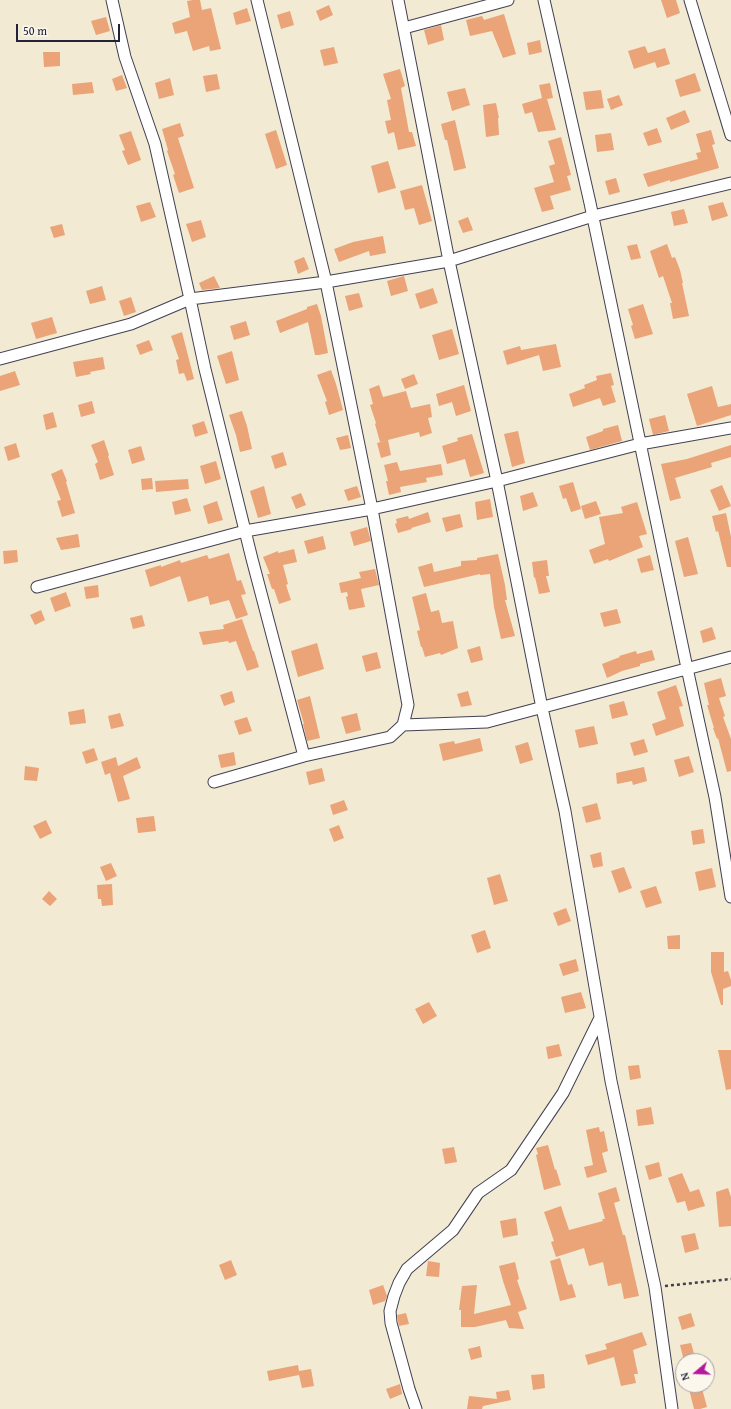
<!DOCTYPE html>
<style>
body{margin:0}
#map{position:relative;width:731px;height:1409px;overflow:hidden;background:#f2ead2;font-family:"Gentium Book Plus",serif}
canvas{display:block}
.north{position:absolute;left:675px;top:1353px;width:40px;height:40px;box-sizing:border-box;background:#fbf7ec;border:1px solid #a4a2a5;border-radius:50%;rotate:251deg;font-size:11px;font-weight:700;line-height:16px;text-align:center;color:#22223b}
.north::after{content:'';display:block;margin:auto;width:14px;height:18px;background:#b5179e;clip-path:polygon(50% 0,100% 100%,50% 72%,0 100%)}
.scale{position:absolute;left:16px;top:24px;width:104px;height:18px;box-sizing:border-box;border:2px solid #22223b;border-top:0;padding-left:5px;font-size:12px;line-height:14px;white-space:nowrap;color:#22223b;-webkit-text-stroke:3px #fbf7ec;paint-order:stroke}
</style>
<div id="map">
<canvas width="731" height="1409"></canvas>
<div class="north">N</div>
<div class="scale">50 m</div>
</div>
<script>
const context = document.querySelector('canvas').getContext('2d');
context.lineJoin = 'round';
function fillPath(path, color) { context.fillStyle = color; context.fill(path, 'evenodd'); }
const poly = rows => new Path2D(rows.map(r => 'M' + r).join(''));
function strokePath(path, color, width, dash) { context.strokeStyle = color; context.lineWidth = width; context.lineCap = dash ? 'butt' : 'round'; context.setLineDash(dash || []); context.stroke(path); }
fillPath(poly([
 [193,0,200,0,202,10,211,8,221,49,210,51,209,46,193,51,187,31,175,34,172,23,190,17,187,1],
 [661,0,676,0,680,13,667,18],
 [329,5,333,15,320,21,316,11],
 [247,8,251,21,236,25,233,13],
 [290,11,294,25,281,29,277,15],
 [504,14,516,54,503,58,492,31,470,36,466,20,482,16,484,20],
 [106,17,110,31,96,35,91,21],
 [441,25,444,40,428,45,424,30],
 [540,40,542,52,529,55,527,43],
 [645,46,648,53,665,48,670,64,657,68,655,62,634,69,628,51],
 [334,47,338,63,324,66,320,50],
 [43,52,60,52,60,66,44,67],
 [400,69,405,86,401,88,409,132,412,132,416,146,398,150,394,132,388,134,385,121,391,120,387,100,391,99,383,74],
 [695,73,701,91,680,97,675,80],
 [217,74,220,89,206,92,203,76],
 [122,75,127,88,116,91,112,79],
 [170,78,174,95,159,99,155,83],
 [92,82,94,93,73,95,72,84],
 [550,83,553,98,547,99,556,130,538,132,532,112,525,114,522,104,542,98,539,85],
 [465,88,470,105,452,111,447,92],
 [601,90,604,108,586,110,583,92],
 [619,95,623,105,611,110,607,99],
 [496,103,499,118,498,118,499,135,486,137,483,105],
 [685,110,690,122,671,130,666,118],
 [455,120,466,168,454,171,447,140,445,140,441,124],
 [180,123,184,136,178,138,194,188,179,193,173,175,175,174,167,151,168,150,162,129],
 [657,128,662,142,648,146,643,133],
 [276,130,287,165,276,169,265,134],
 [711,130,715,144,712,145,719,168,670,182,670,180,648,187,643,174,698,159,696,153,701,152,696,134],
 [131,131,141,160,128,165,122,151,125,150,119,135],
 [611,133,614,150,597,152,595,135],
 [561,137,571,175,567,176,571,190,550,196,554,209,542,212,534,188,554,182,549,166,555,164,548,141],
 [388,161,396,188,378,193,371,166],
 [616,178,620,192,609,195,605,181],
 [422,185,432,221,419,225,414,208,405,210,400,191],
 [150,202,156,217,141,222,136,206],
 [723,202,728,216,712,221,708,206],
 [684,209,688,223,674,226,671,212],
 [468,217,473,230,463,233,458,221],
 [201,220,206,237,192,242,186,224],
 [62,224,65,235,54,238,50,227],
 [383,236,386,253,370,256,369,251,339,262,334,249,353,242],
 [637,244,641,258,631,260,627,246],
 [667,244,672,258,675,257,680,270,683,283,682,283,689,316,673,319,670,303,672,303,663,276,659,278,650,251],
 [304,257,309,269,298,274,294,261],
 [214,276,220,288,202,290,199,283],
 [404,276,408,291,391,296,387,281],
 [102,286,106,300,90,304,86,291],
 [433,288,438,303,420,309,415,294],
 [359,293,363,307,349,311,345,296],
 [131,297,136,312,124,316,119,301],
 [317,304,321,316,328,353,319,355,315,355,308,322,280,333,276,321,307,309,307,307],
 [643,304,653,334,635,339,631,326,633,325,628,309],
 [52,317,57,333,36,339,31,323],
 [246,321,250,335,234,340,230,326],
 [452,329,459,354,439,360,432,335],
 [182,332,194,379,187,381,184,373,179,374,176,360,179,359,171,336],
 [149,340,153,350,140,355,136,345],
 [556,344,561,367,543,371,539,355,507,365,503,351,520,346,521,350],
 [232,351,239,380,226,384,217,356],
 [103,357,105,369,90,372,91,374,76,377,73,362],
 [331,370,336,384,343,410,329,415,325,402,327,401,317,375],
 [15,371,20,385,0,391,0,376],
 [611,373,614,385,611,386,616,402,603,406,600,398,573,407,569,394,585,388,584,385,597,380,596,376],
 [414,374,418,384,405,389,401,379],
 [379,385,383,397,406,391,411,408,430,404,432,417,428,418,432,433,420,437,419,432,380,442,375,424,376,423,370,405,373,404,369,389],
 [464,385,471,411,456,416,452,402,439,406,436,394],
 [712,386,718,407,731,404,731,415,697,426,687,394],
 [92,401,95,413,81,417,78,405],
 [242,411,247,426,252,449,240,452,236,435,229,415],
 [53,412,57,427,46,430,43,415],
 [665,415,669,431,653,435,649,419],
 [204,421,208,433,195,437,192,425],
 [618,425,622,441,590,450,586,437,603,431,603,429],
 [518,431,525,463,512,467,504,434],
 [472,434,484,473,470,477,465,459,447,464,442,446,458,441,457,438],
 [348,435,351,448,340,450,336,438],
 [104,440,109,455,108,456,114,475,100,480,95,464,98,462,91,445],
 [388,440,391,455,381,458,377,443],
 [16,443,20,457,8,461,4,447],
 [731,445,731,457,711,463,712,467,675,478,681,498,670,501,661,464,687,459],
 [141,446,145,460,132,464,128,450],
 [283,452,287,465,275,469,271,456],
 [216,461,221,479,205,484,200,466],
 [397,462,400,471,441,464,443,475,426,478,427,482,400,487,401,492,389,495,386,481,388,481,384,465],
 [62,469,67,481,66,482,75,513,62,517,57,501,61,500,51,474],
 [152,478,153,489,142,490,141,479],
 [188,479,189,489,156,492,155,481],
 [573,482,581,509,571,512,566,498,563,499,559,486],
 [722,485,731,506,719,511,710,490],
 [264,486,271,514,258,518,250,491],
 [357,486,361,497,348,501,344,490],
 [533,492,538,506,523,511,520,496],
 [301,493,306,505,296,509,291,497],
 [187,498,191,511,175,515,172,502],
 [490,499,493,517,477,520,475,502],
 [217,501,223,520,208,524,203,506],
 [596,501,601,514,585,519,581,506],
 [637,502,647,534,639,536,643,547,609,561,608,559,594,564,589,550,605,544,599,517,623,513,621,507],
 [428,512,431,522,411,528,412,529,398,533,395,524,397,523,396,519,408,516,409,519],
 [726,513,731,537,731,567,727,567,718,531,716,532,712,516],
 [460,514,463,527,446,532,442,518],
 [367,527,371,541,354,546,350,532],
 [78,534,80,547,61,550,56,538],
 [323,536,326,549,308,554,304,541],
 [688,537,698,574,684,577,675,541],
 [294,549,297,562,283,565,288,584,286,585,291,600,279,604,274,589,272,589,267,574,270,574,263,557,278,551,278,553],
 [17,550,18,562,4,564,3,551],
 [229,553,237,581,241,580,246,594,241,595,248,615,236,619,229,600,210,605,208,596,188,602,180,576,150,587,145,570,161,565,161,567,180,560,181,563,207,555,209,559],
 [498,554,505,585,507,600,505,600,515,636,501,639,494,607,490,574,480,575,480,574,424,587,418,567,432,563,434,572,461,566,461,561,477,560,477,558],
 [650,555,654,570,641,573,637,559],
 [547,560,549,576,546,576,550,592,539,594,535,577,534,578,532,562],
 [375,569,379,585,361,589,365,607,349,610,346,597,348,596,347,592,341,593,339,583,361,578,359,572],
 [98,585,99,597,86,599,84,587],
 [66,592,71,606,55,612,50,598],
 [426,593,431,612,439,610,442,623,453,621,458,648,441,655,440,653,425,657,422,647,421,647,417,631,420,630,412,597],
 [617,609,621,623,604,627,600,613],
 [41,610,45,620,35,625,30,615],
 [142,615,145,626,133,629,130,618],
 [242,619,253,651,254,651,259,667,247,671,236,641,229,643,228,641,203,645,199,632,224,629,223,625],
 [712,627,716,639,703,643,700,631],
 [317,643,324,669,298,677,291,651],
 [480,646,483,660,471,663,467,650],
 [652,650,655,660,640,664,640,666,622,671,607,678,602,664,620,657,619,656,636,651,637,654],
 [377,652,381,668,366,672,362,656],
 [721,678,726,696,719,698,725,716,723,717,731,739,731,771,727,772,718,738,717,739,713,728,714,728,707,705,709,705,704,683],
 [676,685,683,706,679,707,684,726,656,736,652,724,666,719,657,692],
 [232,691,235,702,224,706,220,695],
 [468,691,472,705,461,707,457,694],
 [310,696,320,738,307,741,303,724,304,724,297,700],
 [624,701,628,715,612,719,609,705],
 [84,709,86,723,70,725,68,712],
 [120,713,124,726,111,729,108,716],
 [357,713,361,730,346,734,341,717],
 [247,717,252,731,239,735,234,721],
 [594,726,598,744,579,748,575,730],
 [480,738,483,751,443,761,439,744,454,741,455,744],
 [644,739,648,752,634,756,630,743],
 [528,742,533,760,520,764,515,746],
 [94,748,98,760,86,764,82,752],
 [234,752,236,765,221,768,218,755],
 [689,756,694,772,679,777,674,760],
 [116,757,118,766,137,757,141,768,123,776,130,799,118,802,110,773,105,775,101,762],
 [25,766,39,768,37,781,24,780],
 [644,767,647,781,633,785,632,781,617,784,616,773],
 [322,768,325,781,309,785,306,772],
 [344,800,348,810,333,815,330,805],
 [597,803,601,819,586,823,582,807],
 [154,816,156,831,138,833,136,818],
 [46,820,52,833,40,839,33,826],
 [339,825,344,838,334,842,329,829],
 [703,829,705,843,693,845,691,831],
 [601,852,603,866,593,868,590,855],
 [111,863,117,876,106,881,100,867],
 [624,867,632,888,619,893,611,871],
 [712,868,716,887,699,891,695,872],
 [500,874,508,901,494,905,487,878],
 [112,884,113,905,102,906,101,899,98,899,97,885],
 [656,886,662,903,646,908,640,891],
 [49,891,57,899,50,906,42,899],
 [566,908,571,921,558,926,553,913],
 [485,930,491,948,477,953,471,935],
 [680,935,680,949,668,949,667,936],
 [711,952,724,952,724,972,728,971,731,980,731,986,723,989,723,1005,721,1005,711,972],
 [576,959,579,971,563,976,559,964],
 [581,992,586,1008,565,1013,561,997],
 [429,1002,437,1016,423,1024,415,1009],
 [559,1044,562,1056,548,1059,546,1047],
 [718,1050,731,1050,731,1089,726,1090],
 [639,1065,641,1078,630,1080,628,1066],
 [651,1107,654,1124,638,1126,636,1110],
 [599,1127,600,1132,604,1131,608,1151,602,1153,607,1172,587,1178,584,1167,593,1165,586,1130],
 [548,1145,555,1170,556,1169,561,1185,544,1190,536,1155,538,1154,536,1148],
 [454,1147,457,1162,445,1164,442,1149],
 [659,1162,662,1176,649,1180,645,1166],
 [682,1173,690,1192,699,1189,705,1206,688,1211,685,1201,677,1203,668,1178],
 [616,1187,620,1201,614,1203,623,1235,625,1235,639,1296,624,1299,621,1283,608,1286,603,1262,589,1266,584,1248,556,1257,551,1242,554,1241,544,1212,561,1206,569,1230,603,1221,602,1219,605,1219,598,1193],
 [728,1188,731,1197,731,1226,719,1227,716,1192],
 [516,1218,518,1235,503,1238,500,1221],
 [695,1233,699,1249,685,1253,681,1236],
 [560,1258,568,1285,572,1284,576,1297,560,1301,550,1261],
 [231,1260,237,1275,225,1280,219,1265],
 [428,1261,440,1263,439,1277,426,1276],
 [515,1262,519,1279,517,1280,527,1309,518,1312,524,1329,509,1328,506,1320,475,1327,461,1327,461,1310,459,1310,462,1286,477,1285,474,1314,511,1305,503,1281,499,1266],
 [383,1285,387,1296,385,1301,373,1305,369,1290],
 [406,1313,409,1324,399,1326,397,1315],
 [691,1313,695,1326,682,1330,678,1317],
 [642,1332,647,1345,633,1350,638,1374,634,1374,636,1383,621,1386,614,1357,588,1365,585,1355,607,1349,605,1344],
 [691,1343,696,1361,684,1361,680,1345],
 [480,1346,482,1357,471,1360,468,1349],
 [298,1365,299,1371,311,1369,314,1386,302,1388,299,1375,269,1381,267,1371],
 [544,1374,545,1388,533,1390,531,1375],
 [400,1384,402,1394,390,1399,386,1389],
 [688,1385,701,1385,707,1407,700,1409,694,1409],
 [509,1390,511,1400,483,1406,482,1409,467,1409,469,1396,497,1399,496,1392]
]), '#eba378');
const street = poly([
 [112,0,125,57,155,144,190,299,205,369,252,559,304,756],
 [398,0,449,261,497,481,542,708,565,811,611,1081,655,1287,672,1409],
 [544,0,590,203,687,668,715,797,731,897],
 [690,0,731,135],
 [404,28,508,0],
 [0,359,131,324,190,299,326,282,449,261,593,216,731,183],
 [37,587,245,531,372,509,497,481,640,444,731,428],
 [403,725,487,722,731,657],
 [214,782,304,756,390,737,403,725,408,705,372,509,326,282,257,0],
 [416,1409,409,1389,391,1323,390,1311,394,1296,399,1283,407,1269,453,1230,478,1193,511,1170,563,1093,600,1018]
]);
strokePath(street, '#414052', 13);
strokePath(poly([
 [665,1286,731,1279]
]), '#414052', 2.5, [3, 3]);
strokePath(street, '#fff', 11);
</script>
